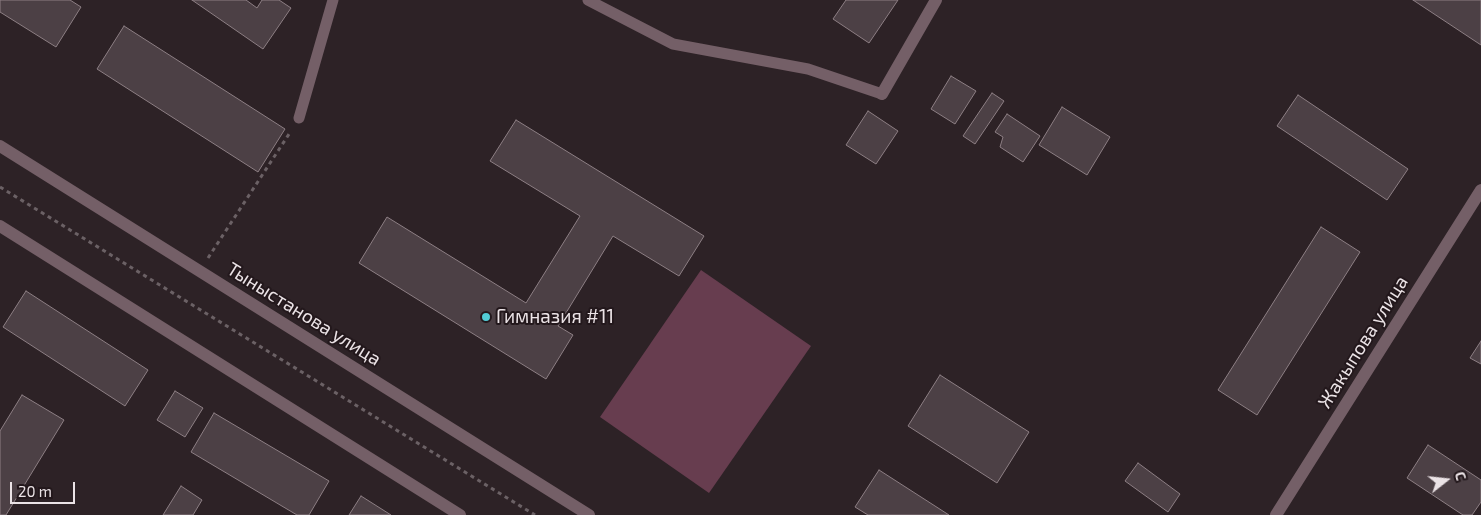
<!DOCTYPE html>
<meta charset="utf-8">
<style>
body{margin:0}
#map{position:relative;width:1481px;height:515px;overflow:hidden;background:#2d2226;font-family:"Exo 2",sans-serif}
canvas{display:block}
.north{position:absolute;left:1421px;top:455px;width:50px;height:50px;-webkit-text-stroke:4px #23181c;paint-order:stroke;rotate:74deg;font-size:14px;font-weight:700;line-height:20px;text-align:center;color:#ebe3e6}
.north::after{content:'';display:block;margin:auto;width:18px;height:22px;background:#ebe3e6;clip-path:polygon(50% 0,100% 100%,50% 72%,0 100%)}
.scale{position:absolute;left:10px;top:482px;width:65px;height:22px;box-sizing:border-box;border:2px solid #ebe3e6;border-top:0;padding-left:6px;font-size:15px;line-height:18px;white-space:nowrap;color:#ebe3e6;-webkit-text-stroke:4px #23181c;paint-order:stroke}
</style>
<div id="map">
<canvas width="1481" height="515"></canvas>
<div class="north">С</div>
<div class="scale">20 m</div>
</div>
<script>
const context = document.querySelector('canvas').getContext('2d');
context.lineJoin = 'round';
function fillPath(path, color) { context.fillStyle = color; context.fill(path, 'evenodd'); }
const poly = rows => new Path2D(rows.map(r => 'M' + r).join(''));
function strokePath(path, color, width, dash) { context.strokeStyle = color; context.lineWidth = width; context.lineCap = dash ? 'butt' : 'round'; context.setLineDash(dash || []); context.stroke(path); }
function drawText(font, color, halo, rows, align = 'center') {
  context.font = font + ' "Exo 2",sans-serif'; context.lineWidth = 4; context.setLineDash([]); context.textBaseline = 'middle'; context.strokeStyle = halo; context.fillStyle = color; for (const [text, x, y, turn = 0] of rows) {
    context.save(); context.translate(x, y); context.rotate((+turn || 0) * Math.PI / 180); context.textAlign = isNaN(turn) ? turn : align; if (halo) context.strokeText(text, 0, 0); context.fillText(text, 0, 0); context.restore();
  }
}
fillPath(poly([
 [701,270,811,346,709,493,600,417]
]), '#673d4f');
const building = poly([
 [0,0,70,0,81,7,56,47,0,12,0,0],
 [192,0,246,0,257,8,262,0,279,0,291,8,263,49,192,0],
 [846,0,898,0,869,43,833,19,846,0],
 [1413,0,1481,0,1481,45,1413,0],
 [124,26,285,129,258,172,97,69,124,26],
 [951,76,976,91,955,124,931,109,951,76],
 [992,93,1004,101,975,144,963,136,992,93],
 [1298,95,1408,169,1387,200,1277,126,1298,95],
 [1062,107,1110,137,1087,175,1039,145,1062,107],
 [868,111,898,131,876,164,846,145,868,111],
 [1007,114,1040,136,1023,162,1000,147,1003,137,995,132,1007,114],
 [516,120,704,236,679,276,613,236,558,326,573,335,546,379,359,263,387,217,526,303,580,216,490,161,516,120],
 [1321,227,1360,252,1257,415,1218,390,1321,227],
 [26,291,148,370,125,406,3,327,26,291],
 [1481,341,1481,364,1470,358,1481,341],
 [940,375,1029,432,997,483,908,426,940,375],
 [175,391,203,408,185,437,157,420,175,391],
 [22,395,64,420,6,515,0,515,0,431,22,395],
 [214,413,329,481,309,515,297,515,191,452,214,413],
 [1428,445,1481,480,1481,502,1472,515,1463,515,1407,478,1428,445],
 [1138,463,1180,494,1168,512,1125,481,1138,463],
 [879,470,949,515,868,515,855,507,879,470],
 [181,486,202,500,193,515,163,515,181,486],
 [361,496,391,515,349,515,361,496]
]);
fillPath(building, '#4c4045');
strokePath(building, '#8d7f84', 1);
strokePath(poly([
 [0,187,535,515],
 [208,258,291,131]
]), '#6b6165', 3, [4, 4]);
strokePath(poly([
 [588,0,673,44,808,69,882,94],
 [299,118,333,0]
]), '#745f67', 11);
strokePath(poly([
 [882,94,936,0],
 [0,146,589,515],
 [0,226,460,515],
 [1276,515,1481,190]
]), '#745f67', 12);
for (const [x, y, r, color] of [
 [486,317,5,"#52ccd6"]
]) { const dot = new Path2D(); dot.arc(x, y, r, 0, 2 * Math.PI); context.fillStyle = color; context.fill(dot); strokePath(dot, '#23181c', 2); }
drawText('19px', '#ebe3e6', '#23181c', [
 ["Тыныстанова улица",304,314,32],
 ["Жакыпова улица",1363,342,-58]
]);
drawText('19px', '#ebe3e6', '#23181c', [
 ["Гимназия #11",496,317]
], 'left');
</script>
